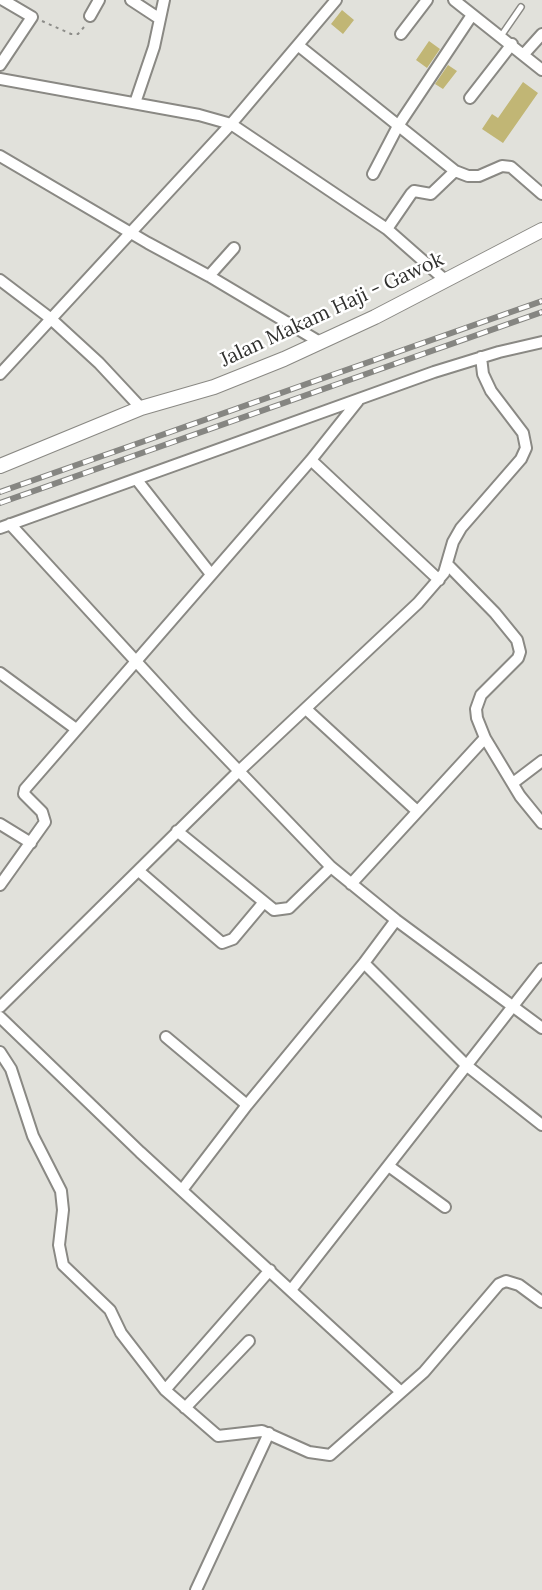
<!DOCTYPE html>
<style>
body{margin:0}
canvas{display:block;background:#e1e1db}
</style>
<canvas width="542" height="1590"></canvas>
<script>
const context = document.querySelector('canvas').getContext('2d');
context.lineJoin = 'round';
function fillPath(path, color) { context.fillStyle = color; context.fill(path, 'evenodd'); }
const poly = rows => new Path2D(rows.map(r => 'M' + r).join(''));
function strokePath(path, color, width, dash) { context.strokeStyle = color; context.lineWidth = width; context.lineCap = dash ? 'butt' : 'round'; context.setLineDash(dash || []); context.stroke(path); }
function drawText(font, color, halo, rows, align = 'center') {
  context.font = font + ' Lora,serif'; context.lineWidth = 5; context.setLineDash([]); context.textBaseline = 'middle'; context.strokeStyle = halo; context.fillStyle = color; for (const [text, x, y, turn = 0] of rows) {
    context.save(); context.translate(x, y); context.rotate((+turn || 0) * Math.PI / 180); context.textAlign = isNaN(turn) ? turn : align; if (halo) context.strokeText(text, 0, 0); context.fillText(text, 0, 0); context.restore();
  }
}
fillPath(poly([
 [342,10,354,20,343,34,331,24],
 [429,41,440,49,427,68,416,60],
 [448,65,457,71,443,89,435,84],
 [523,82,538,93,503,143,482,129,492,114,498,118]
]), '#c1b675');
const lane = poly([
 [501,36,521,7]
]);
const street = poly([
 [131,0,160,19],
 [454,0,542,70],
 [90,16,99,0],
 [401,34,427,0],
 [299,46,455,171,468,176,479,176,502,166,511,167,542,194],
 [524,54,542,34],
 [0,65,32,17,3,0],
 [0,79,199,115,231,124,387,229,445,280],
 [470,98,512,44],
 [135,103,154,47,164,0],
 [0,156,148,243,209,276,318,341],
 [373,174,398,126,472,15],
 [387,229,411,194,414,191,431,194,455,171],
 [209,276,234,248],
 [0,280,50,318,99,363,141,408],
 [0,374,231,124,336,0],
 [311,460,439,580],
 [137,480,210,573],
 [10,524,188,718,331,867,396,920,542,1028],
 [0,528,434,372,499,352,542,342],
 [448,565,495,613,517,640,520,652,518,658,481,695,476,709,477,718,485,738,520,796,542,823],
 [0,673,76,729],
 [306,709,417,811],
 [513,783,542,761],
 [0,824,31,843],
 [177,831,274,910,289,908,331,867],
 [140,872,222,943,233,939,264,902],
 [351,884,485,738],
 [0,885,45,822,42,812,24,794,25,789,311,460,358,401],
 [364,963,466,1065,542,1125],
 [0,1007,239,771,418,603,444,573,453,542,461,528,521,459,526,448,523,433,491,391,483,374,481,357],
 [0,1017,140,1152,400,1391],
 [166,1037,247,1105],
 [0,1052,11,1069,33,1136,61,1191,63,1210,59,1245,63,1265,110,1310,121,1333,165,1390,218,1436,262,1431,309,1452,330,1455,424,1372,499,1284,506,1281,519,1285,542,1302],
 [390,1167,445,1207],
 [182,1190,247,1105,364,963,396,920],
 [291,1290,542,969],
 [165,1390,270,1270],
 [185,1408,249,1341],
 [196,1590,269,1433]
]);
const secondary = poly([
 [0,466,141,408,214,387,284,359,375,317,542,230]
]);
strokePath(lane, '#8a8984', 8);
strokePath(street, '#8a8984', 14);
strokePath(secondary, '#8a8984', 16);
strokePath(poly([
 [42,21,71,34,78,34,84,27]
]), '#8d8d89', 2, [3, 4.5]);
strokePath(lane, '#fff', 5);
strokePath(street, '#fff', 10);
strokePath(secondary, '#fff', 14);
const rail = poly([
 [0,492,542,301],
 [0,503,542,312]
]);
strokePath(rail, '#868682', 6);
strokePath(rail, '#fff', 4, [11]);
drawText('20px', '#30302e', '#fff', [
 ["Jalan Makam Haji - Gawok",332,310,-25]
]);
</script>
